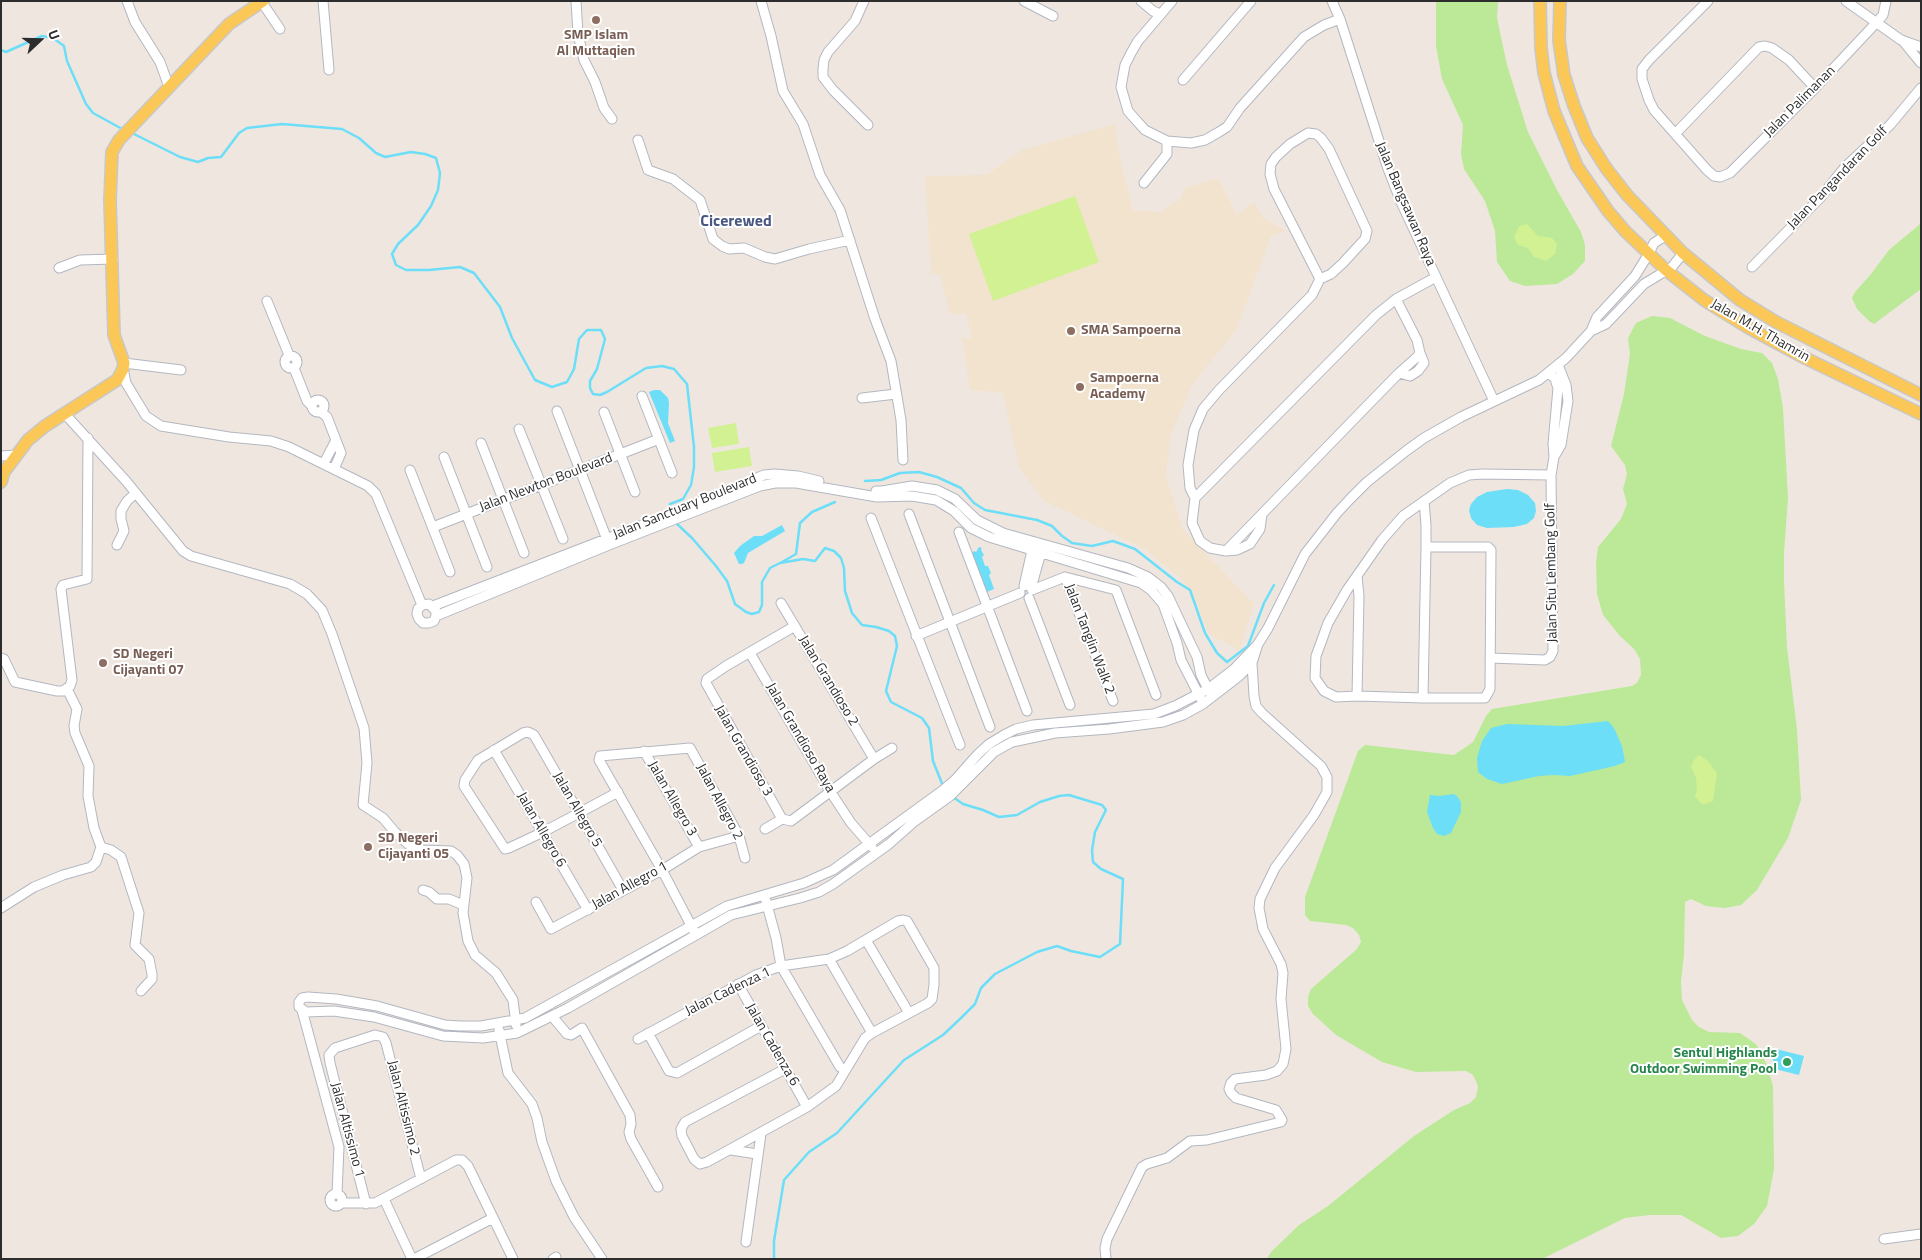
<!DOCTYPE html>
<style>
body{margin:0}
#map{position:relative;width:1922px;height:1260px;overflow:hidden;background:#efe7df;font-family:"Titillium Web",sans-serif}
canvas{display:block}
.frame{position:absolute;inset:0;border:2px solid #2d2d2d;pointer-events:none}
.north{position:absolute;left:15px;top:15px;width:50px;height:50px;-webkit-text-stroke:4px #fff;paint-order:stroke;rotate:69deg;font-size:14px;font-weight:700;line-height:20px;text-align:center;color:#2d2d2d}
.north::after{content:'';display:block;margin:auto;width:18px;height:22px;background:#2d2d2d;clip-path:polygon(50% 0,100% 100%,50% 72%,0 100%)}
</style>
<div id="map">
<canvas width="1922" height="1260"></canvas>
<div class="frame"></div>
<div class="north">U</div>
</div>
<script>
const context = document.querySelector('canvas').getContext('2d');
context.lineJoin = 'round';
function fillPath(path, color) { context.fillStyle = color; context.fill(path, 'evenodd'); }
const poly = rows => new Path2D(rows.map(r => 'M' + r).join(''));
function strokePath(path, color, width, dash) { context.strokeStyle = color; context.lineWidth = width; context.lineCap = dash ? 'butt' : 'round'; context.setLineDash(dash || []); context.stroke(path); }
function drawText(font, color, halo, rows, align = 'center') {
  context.font = font + ' "Titillium Web",sans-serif'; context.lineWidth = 4; context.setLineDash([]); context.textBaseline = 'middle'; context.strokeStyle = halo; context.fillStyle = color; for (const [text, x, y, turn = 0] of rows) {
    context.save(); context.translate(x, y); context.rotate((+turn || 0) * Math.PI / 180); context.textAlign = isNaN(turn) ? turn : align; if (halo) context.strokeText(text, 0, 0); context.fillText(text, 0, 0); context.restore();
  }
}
fillPath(poly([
 [1115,124,1120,158,1133,210,1161,212,1180,199,1185,188,1218,178,1237,215,1254,202,1263,218,1286,231,1271,236,1237,329,1192,385,1171,434,1166,476,1183,529,1254,604,1239,650,1209,634,1197,604,1181,578,1143,548,1044,501,1019,468,1003,393,970,390,962,338,972,338,966,314,950,314,940,275,931,273,925,176,986,175,1022,150]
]), '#f2e3ce');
fillPath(poly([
 [1436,1,1498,1,1497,18,1507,65,1528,132,1557,190,1581,232,1585,245,1585,261,1573,274,1557,284,1525,286,1510,281,1497,262,1495,231,1485,201,1464,169,1461,154,1463,125,1442,79,1436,46],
 [1921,222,1921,289,1874,324,1869,321,1857,309,1852,298,1855,292,1871,274,1889,250,1919,225],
 [1652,316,1670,318,1705,336,1741,349,1762,353,1772,363,1778,379,1783,408,1788,498,1784,553,1784,582,1787,647,1797,730,1801,800,1788,838,1757,890,1741,905,1725,908,1706,906,1691,899,1685,902,1684,955,1681,981,1682,1000,1692,1020,1699,1027,1709,1032,1740,1033,1756,1044,1766,1063,1773,1086,1774,1169,1767,1206,1754,1224,1738,1236,1721,1238,1681,1215,1650,1215,1625,1218,1542,1259,1267,1259,1271,1252,1299,1225,1328,1206,1414,1136,1454,1110,1470,1103,1476,1097,1478,1087,1476,1081,1473,1075,1466,1071,1416,1072,1382,1062,1336,1035,1313,1014,1308,1006,1308,997,1311,989,1357,949,1361,942,1359,935,1353,928,1346,925,1310,921,1305,915,1305,897,1358,751,1365,745,1454,755,1473,742,1486,716,1492,709,1632,686,1637,683,1641,675,1640,659,1634,649,1620,636,1603,615,1597,594,1596,564,1598,547,1621,519,1627,504,1623,489,1627,474,1625,465,1611,446,1624,394,1630,354,1628,338,1636,323]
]), '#bbe998');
fillPath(poly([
 [1075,196,1099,262,993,301,969,234],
 [1527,224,1538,236,1552,238,1557,244,1555,254,1546,261,1534,257,1528,248,1518,245,1514,237,1519,226],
 [736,423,739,444,712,448,708,428],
 [749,447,752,466,715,472,712,453],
 [1699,755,1708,761,1717,773,1713,801,1703,805,1695,797,1697,788,1696,778,1691,766,1694,760]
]), '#d1f193');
fillPath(poly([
 [654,390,660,390,668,398,669,403,668,423,675,441,670,443,649,392],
 [1507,489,1518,490,1528,495,1535,503,1536,511,1534,518,1527,524,1514,527,1487,528,1477,525,1471,518,1469,510,1471,504,1477,497,1487,492],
 [782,525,785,531,748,553,744,563,742,564,739,564,734,553,740,546,754,536,762,536],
 [979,547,982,548,981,550,984,555,982,557,985,566,988,566,991,573,989,575,994,589,987,592,971,554,974,551,976,552],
 [1608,721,1614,728,1622,746,1625,762,1615,766,1570,776,1554,775,1539,776,1502,784,1487,779,1478,772,1477,758,1482,741,1491,728,1507,724,1563,726],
 [1453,794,1457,796,1461,802,1461,812,1451,833,1444,836,1437,834,1433,828,1427,812,1430,795,1440,796],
 [1776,1049,1804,1056,1799,1075,1771,1068]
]), '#6cdef8');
strokePath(poly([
 [1,50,6,52,42,36,53,38,64,46,67,61,86,104,93,113,124,130],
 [132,133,180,157,198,162,208,158,221,157,239,133,247,128,282,124,342,129,359,138,376,153,385,157,411,152,425,154,436,158,440,173,438,190,431,206,418,225,398,244,392,254,396,265,406,270,429,270,460,267,474,273,500,307,512,338,535,380,552,387,567,382,574,369,579,339,587,330,601,330,605,339,597,369,590,381,590,388,593,394,600,395,607,392,646,368,662,366,674,369,687,384,694,447,694,467,691,485,683,499,670,504,667,512],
 [865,481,881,480,900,473,919,472,937,477,961,488,974,503,985,510,1037,520,1052,526,1062,536,1072,543,1092,546,1113,541,1135,549,1177,582,1190,590,1205,633,1217,653,1227,662,1248,646,1264,603,1274,585],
 [676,523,692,538,716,566,727,581,735,604,746,612,752,614,759,612,762,605,762,582,770,568,780,563,803,559,815,561,825,548,834,551,841,558,844,568,845,591,852,613,862,625,876,627,889,631,895,636,897,646,886,691,891,702,922,718,929,728,933,761,943,786],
 [782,562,796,554,800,523,812,512,835,502],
 [774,1259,774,1241,784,1180,809,1152,837,1133,904,1060,943,1035,961,1018,975,1004,981,988,995,974,1037,952,1057,946,1071,951,1100,957,1120,944,1123,879,1101,869,1093,862,1092,850,1095,832,1106,810,1102,805,1069,795,1059,796,1040,802,1017,815,999,817,983,810,963,804,953,797]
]), '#6cdef8', 2.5);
const minor = poly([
 [127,1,135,22,160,62,169,87],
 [261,1,280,29],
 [323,1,329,70],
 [576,1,578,34,584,60,595,82,604,108,612,119],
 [761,1,771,36,783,91,803,124,820,175,840,210,875,319,891,361,901,420,903,460],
 [864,1,855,21,828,52,824,60,823,69,823,77,833,90,868,125],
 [1024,1,1053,16],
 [1141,1,1153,11,1160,14],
 [1172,1,1138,41,1131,53,1125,65,1121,87,1128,111,1135,119,1145,130,1167,141,1191,143,1205,140,1219,132,1227,127,1240,108,1304,37,1324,25,1340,19],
 [1332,1,1340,19,1387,166,1401,202,1494,401],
 [1708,1,1649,60,1642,69,1642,79,1649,100,1654,110,1707,170,1714,176,1720,177,1730,173,1815,88,1876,23,1883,15,1886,1],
 [1846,1,1901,40,1921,47],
 [1902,40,1921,63],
 [1183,80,1251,1],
 [1308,133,1316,134,1321,138,1329,149,1367,231,1365,239,1343,263,1331,274,1320,279,1274,189,1270,174,1271,164,1276,157,1290,144,1308,133],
 [1675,134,1759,47,1765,46,1772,48,1789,60,1815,88],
 [638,140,648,170,673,179,700,200,713,239,722,246,729,249,744,248,765,257,775,259,809,249,850,240],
 [1144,183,1167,154,1167,141],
 [1752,267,1820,198,1845,167,1890,125,1921,88],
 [59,268,80,260,113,259],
 [1396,299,1417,340,1420,353],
 [267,301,289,355],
 [1591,331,1606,324,1644,284,1672,267,1683,253],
 '285 362a6 6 0 1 1 12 0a6 6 0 1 1-12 0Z',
 [124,363,181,370],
 [294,368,307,401,312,406],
 [123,369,126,383,146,416,161,426,229,437,271,441,289,447,368,486,376,494,422,605],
 [1399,373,1410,376,1418,371,1424,363,1420,353,1417,357,1399,373,1361,412,1226,551,1210,548,1200,541,1192,523,1195,498,1376,315,1396,299,1436,277],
 [642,396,672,473],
 [862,398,896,394],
 '312 406a6 6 0 1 1 12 0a6 6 0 1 1-12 0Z',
 [557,411,608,542],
 [321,412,327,417,341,453,334,469],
 [604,412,635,492],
 [64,413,126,481,183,551,191,556,290,584,307,594,322,610,332,634,364,728,367,763,363,805,383,818,394,831,409,845,422,850,451,851,457,855,464,864,467,878,463,913,468,941,475,955,496,973,513,1000,516,1025],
 [519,429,563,539],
 [481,443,524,553],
 [1,456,16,455],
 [444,457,487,567],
 [1554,457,1561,445,1568,401,1566,385,1558,365],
 [324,463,336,440],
 [410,470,450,572],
 [876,491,882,491,912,486,937,490,955,499,977,520,1003,533,1128,568,1148,577,1161,587,1168,596,1197,657,1201,675,1210,693],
 [1195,498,1190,488,1188,465,1194,430,1203,409,1219,390,1312,295,1320,279],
 [1424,501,1426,525,1426,547,1423,698,1485,698,1490,689,1491,550,1488,547,1426,547],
 [909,514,990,727],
 [871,518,960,745],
 [433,527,659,439],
 [959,532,1027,711],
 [117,545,124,531,121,519,121,511,127,501,136,493],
 [1226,551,1237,550,1250,544,1260,529,1262,514],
 [1357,576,1359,596,1357,696,1336,697,1324,691,1315,678,1316,656,1323,637,1328,623,1347,590,1382,540,1403,516,1450,483,1469,475,1482,474,1551,475],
 [1065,577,1113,701],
 [1024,586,1033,546],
 [1031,588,1042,549],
 [1032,590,1065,577,1116,590,1156,695],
 [1029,598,1070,705],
 [781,603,874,759],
 [433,606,658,519,764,475,775,474,798,476,819,481],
 [436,616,436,611,429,604,422,605,418,609,417,614,419,619,423,623,429,623,434,621,436,616,609,545,760,486,775,483,796,483,877,497,912,496,936,500,954,511,971,528,989,537,1141,583,1151,590,1163,604,1177,643,1181,660,1201,699],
 [916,636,1020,593],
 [750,653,830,791,851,823,872,847],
 [1,658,4,659,15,682,57,691,63,691,70,686,72,680,61,589,63,585,87,579,88,438],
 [1490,658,1545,660,1550,657,1553,651,1551,475,1554,457,1553,444,1558,388,1555,379,1549,372],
 [1252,663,1238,677,1203,704,1183,715,1163,722,1109,729,1055,733,1012,742,994,752,950,796,915,821,889,844,833,884,819,892,800,898,731,915,568,1008,517,1033,483,1038,443,1036,374,1017,334,1011,306,1012,299,1007,299,1002,302,998,308,997,336,999,377,1006,445,1025,460,1026,481,1026,525,1018,727,906,804,883,833,870,942,791,955,780,978,754,989,744,1004,735,1016,729,1033,725,1154,714,1175,706,1208,689,1234,669,1258,644],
 [67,689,77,709,74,726,75,733,89,766,88,796,94,828,101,847,111,850,121,857,139,913,135,945,149,959,152,974,152,979,141,991],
 [1357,696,1423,698],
 [494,750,588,910],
 [644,751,699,847],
 [618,792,579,813,543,832,509,848,505,849,464,786,465,780,478,760,523,733,528,732,534,735,579,813,623,890],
 [782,819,706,683,707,679,726,666,795,626],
 [765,829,782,819,791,821,874,759,892,748],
 [423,890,429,892,437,899,449,899,463,905],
 [766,901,776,938,781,966,840,1067,845,1070],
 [536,902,551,929,662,870,699,847,739,836],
 [1,908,34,887,63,875,91,867,96,862,101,847],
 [694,931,662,870,599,760,600,756,690,748,739,836,745,858],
 [866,940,909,1013],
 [829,959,872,1033],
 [738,984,807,1107],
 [302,1010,339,1147,337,1194],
 [552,1016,567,1034,571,1035,582,1028,630,1115,631,1124,629,1132,631,1139,658,1187],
 [499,1030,508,1073,532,1104,537,1118,542,1142,556,1181,574,1217,602,1259],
 [648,1033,669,1071,677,1073,761,1026],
 [638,1039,756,975,781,966,829,959,847,951,898,921,903,920,907,921,934,968,934,985,932,999,928,1003,872,1033,865,1038,836,1086,807,1107,707,1162,700,1164,694,1159,682,1136,681,1129,685,1122,785,1069],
 [731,1150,757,1154],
 '330 1200a6 6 0 1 1 12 0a6 6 0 1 1-12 0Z',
 [384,1199,412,1259],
 [341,1203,375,1203,456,1160,462,1160,468,1166,513,1259],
 [366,1204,330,1063,329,1055,335,1048,375,1035,383,1037,386,1043,421,1179],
 [1884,1239,1921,1234],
 [746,1242,761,1134],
 [414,1259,493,1218],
 [553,1259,556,1257],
 [1106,1259,1105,1248,1107,1239,1142,1167,1147,1164,1167,1158,1190,1141,1207,1140,1281,1122,1282,1120,1276,1110,1236,1098,1231,1093,1229,1089,1231,1083,1235,1079,1266,1075,1277,1071,1283,1064,1286,1049,1281,999,1283,973,1281,964,1263,929,1259,908,1260,899,1275,868,1314,815,1327,792,1327,777,1321,766,1262,713,1256,706,1254,696,1252,663,1258,644,1268,628,1305,554,1337,513,1351,498,1367,482,1406,451,1424,438,1461,417,1539,380,1566,358,1591,331,1597,317,1635,276,1648,255,1654,243,1665,236]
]);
const major = poly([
 [1540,1,1541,48,1544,73,1554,111,1577,166,1608,211,1625,231,1666,270,1704,300,1749,328,1803,357,1921,414],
 [1560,1,1559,40,1564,75,1574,106,1587,138,1606,168,1627,195,1683,253,1740,300,1776,322,1921,395],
 [1,482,4,472,28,440,45,426,117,380,123,369,124,363,114,335,110,200,112,152,119,140,229,24,263,1]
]);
strokePath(minor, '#b3b7c1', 11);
strokePath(major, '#c8c8c8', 14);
strokePath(minor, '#fff', 9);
strokePath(major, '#fbc858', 11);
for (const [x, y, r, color] of [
 [596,20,5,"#8d6e63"],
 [1071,331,5,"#8d6e63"],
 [1080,387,5,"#8d6e63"],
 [103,663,5,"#8d6e63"],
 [368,847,5,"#8d6e63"],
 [1787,1062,5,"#2e9e5b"]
]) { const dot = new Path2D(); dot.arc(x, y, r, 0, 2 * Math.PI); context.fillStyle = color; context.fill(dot); strokePath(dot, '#fff', 2); }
drawText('bold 14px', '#785e54', '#fff', [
 ["SMP Islam",596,36,"center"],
 ["Al Muttaqien",596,52,"center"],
 ["SMA Sampoerna",1081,331],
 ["Sampoerna",1090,379],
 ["Academy",1090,395],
 ["SD Negeri",113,655],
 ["Cijayanti 07",113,671],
 ["SD Negeri",378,839],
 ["Cijayanti 05",378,855]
], 'left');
drawText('14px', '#2d2d2d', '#fff', [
 ["Jalan Palimanan",1800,102,-45],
 ["Jalan Pangandaran Golf",1838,178,-46],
 ["Jalan Bangsawan Raya",1405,204,67],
 ["Jalan M.H. Thamrin",1760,331,30],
 ["Jalan Newton Boulevard",546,483,-21],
 ["Jalan Sanctuary Boulevard",685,507,-22],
 ["Jalan Situ Lembang Golf",1552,573,-91],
 ["Jalan Tanglin Walk 2",1089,639,69],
 ["Jalan Grandioso 2",828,681,59],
 ["Jalan Grandioso Raya",800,738,60],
 ["Jalan Grandioso 3",743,751,60],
 ["Jalan Allegro 3",672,799,60],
 ["Jalan Allegro 2",719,802,62],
 ["Jalan Allegro 5",577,810,60],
 ["Jalan Allegro 6",541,830,60],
 ["Jalan Allegro 1",630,886,-29],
 ["Jalan Cadenza 1",728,992,-26],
 ["Jalan Cadenza 6",772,1045,60],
 ["Jalan Altissimo 2",403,1108,76],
 ["Jalan Altissimo 1",347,1130,75]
]);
drawText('bold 14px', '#27864d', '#fff', [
 ["Sentul Highlands",1777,1054],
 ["Outdoor Swimming Pool",1777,1070]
], 'right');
drawText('bold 16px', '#495882', '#fff', [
 ["Cicerewed",736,222]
]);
</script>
